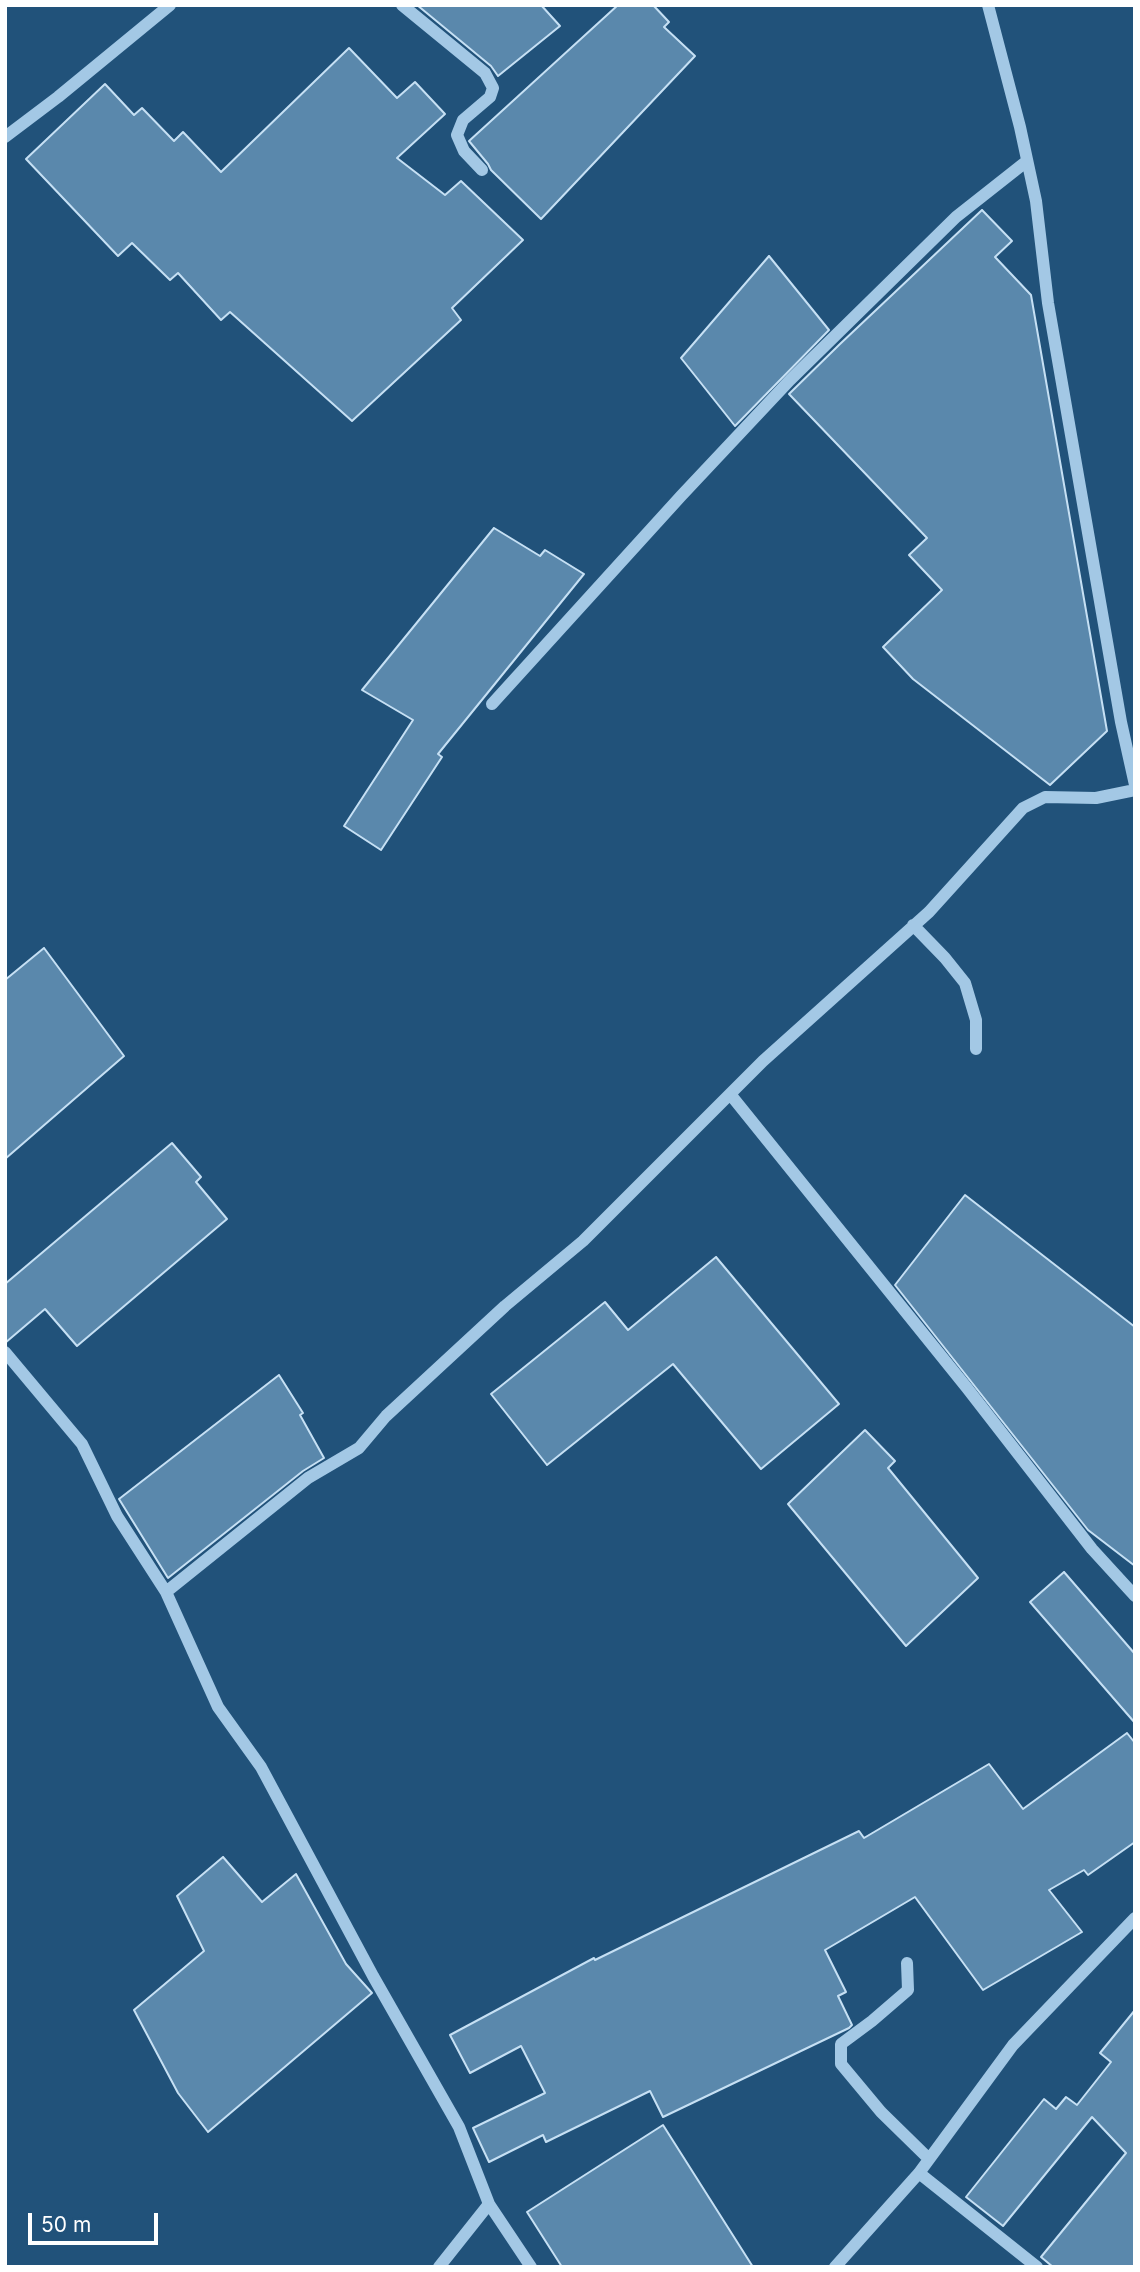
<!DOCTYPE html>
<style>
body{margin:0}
#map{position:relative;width:1140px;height:2272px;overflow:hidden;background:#21527a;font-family:Inter,sans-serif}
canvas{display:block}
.frame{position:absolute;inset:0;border:7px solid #fff;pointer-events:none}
.scale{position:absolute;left:28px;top:2213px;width:130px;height:32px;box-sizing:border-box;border:4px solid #fff;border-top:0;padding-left:9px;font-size:21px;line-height:24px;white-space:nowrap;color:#fff;-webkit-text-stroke:5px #21527a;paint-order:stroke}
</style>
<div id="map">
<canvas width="1140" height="2272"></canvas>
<div class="frame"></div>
<div class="scale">50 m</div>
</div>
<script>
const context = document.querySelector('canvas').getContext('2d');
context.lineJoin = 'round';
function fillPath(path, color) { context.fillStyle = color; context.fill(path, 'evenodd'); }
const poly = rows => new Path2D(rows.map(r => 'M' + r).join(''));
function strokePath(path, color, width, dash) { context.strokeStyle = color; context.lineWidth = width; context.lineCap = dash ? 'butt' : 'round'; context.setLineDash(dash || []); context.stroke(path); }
const building = poly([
 [417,5,541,5,560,26,498,76,491,66,417,5],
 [618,5,653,5,669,22,664,27,695,56,541,219,491,170,488,164,469,141,618,5],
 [349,48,397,98,415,82,445,114,397,158,445,195,461,181,523,240,452,308,461,320,352,421,230,312,221,320,178,273,170,280,132,243,118,256,26,159,105,84,134,115,142,108,174,141,183,132,221,172,349,48],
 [982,210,1012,241,995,257,1031,295,1107,731,1050,785,913,679,883,647,942,590,909,555,927,538,789,394,840,344,982,210],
 [769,256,829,330,735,426,681,358,769,256],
 [494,528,540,556,545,550,584,574,438,754,442,757,381,850,344,826,413,720,362,690,494,528],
 [44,948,124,1056,5,1159,5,980,44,948],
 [172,1143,201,1177,196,1182,227,1219,77,1346,45,1309,5,1343,5,1284,172,1143],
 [965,1195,1135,1327,1135,1566,1088,1530,895,1285,965,1195],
 [716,1257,839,1404,761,1469,673,1364,547,1465,491,1394,605,1302,628,1330,716,1257],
 [279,1375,303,1413,300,1415,324,1458,303,1471,168,1578,119,1499,279,1375],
 [865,1430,895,1461,888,1468,978,1578,906,1646,788,1504,865,1430],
 [1064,1572,1135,1654,1135,1723,1030,1602,1064,1572],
 [1127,1733,1135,1743,1135,1842,1088,1875,1084,1870,1049,1890,1082,1932,983,1990,915,1897,825,1950,846,1992,838,1996,852,2025,849,2028,663,2117,650,2091,546,2142,543,2135,489,2162,473,2128,545,2093,521,2046,470,2073,450,2035,594,1958,595,1960,859,1831,864,1838,989,1764,1023,1809,1127,1733],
 [223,1857,262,1902,296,1874,346,1964,372,1993,208,2132,178,2093,134,2010,204,1951,177,1896,223,1857],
 [1135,2010,1135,2267,1053,2267,1041,2257,1126,2153,1092,2117,1003,2226,966,2197,1044,2099,1056,2109,1066,2097,1077,2105,1111,2062,1100,2053,1135,2010],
 [663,2125,753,2267,562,2267,527,2212,663,2125]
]);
fillPath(building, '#5a88ac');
strokePath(building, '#c6e0f4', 2);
strokePath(poly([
 [402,5,485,73,493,88,490,97,463,120,457,135,464,151,482,170],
 [988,5,1020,127,1036,201,1048,303,1121,722,1135,785],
 [5,137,58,97,170,5],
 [492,704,681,496,790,380,956,217,1027,161],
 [913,925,945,958,965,983,976,1020,976,1049],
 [730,1094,967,1388,1092,1549,1135,1596],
 [5,1352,82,1444,117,1516,166,1592,218,1707,261,1767,373,1976,459,2127,489,2204,531,2267],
 [166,1592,308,1478,359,1448,386,1416,505,1306,583,1241,763,1061,929,912,1023,808,1045,797,1096,798,1135,790],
 [907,1963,908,1990,872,2021,841,2044,841,2064,881,2112,929,2159],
 [919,2173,1037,2267],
 [439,2267,489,2204],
 [835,2267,919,2173,1013,2045,1135,1918]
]), '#a3c8e5', 12);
</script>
